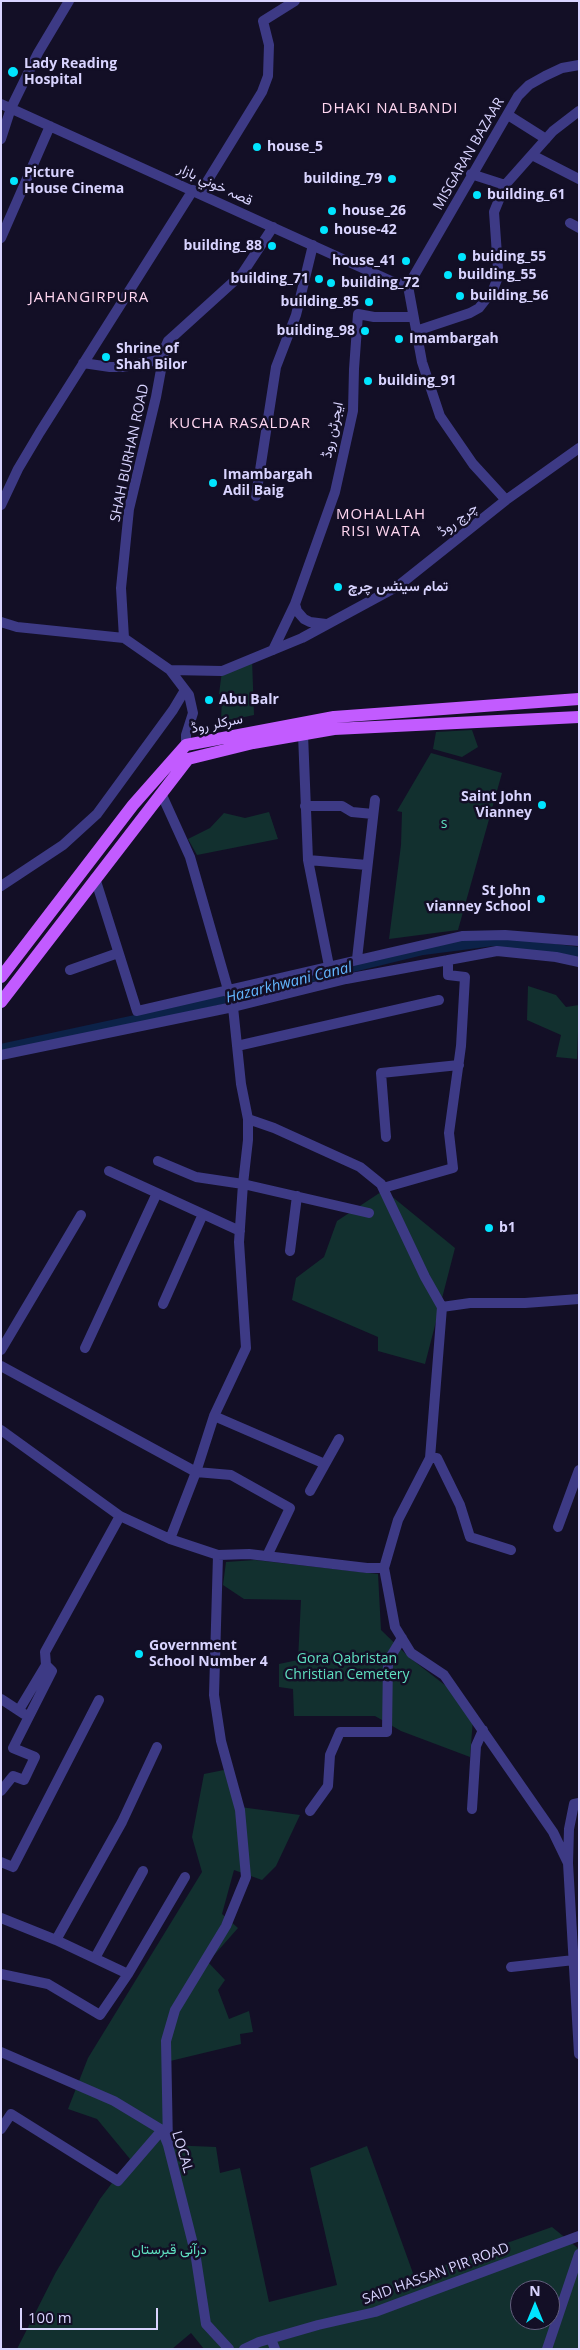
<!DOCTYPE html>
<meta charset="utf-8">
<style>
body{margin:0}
#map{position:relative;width:580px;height:2350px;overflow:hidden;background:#130f26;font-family:"Open Sans",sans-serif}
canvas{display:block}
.frame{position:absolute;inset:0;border:2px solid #d9d4ff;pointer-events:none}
.north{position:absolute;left:510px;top:2280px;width:50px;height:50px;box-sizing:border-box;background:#130f26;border:1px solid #625e7d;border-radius:50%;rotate:0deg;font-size:14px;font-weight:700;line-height:20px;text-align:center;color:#d9d4ff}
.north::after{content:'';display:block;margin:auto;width:18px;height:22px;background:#00e5ff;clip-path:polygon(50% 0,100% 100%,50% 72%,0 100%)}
.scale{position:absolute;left:20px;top:2308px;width:138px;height:22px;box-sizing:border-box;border:2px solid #d9d4ff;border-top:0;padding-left:6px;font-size:15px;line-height:18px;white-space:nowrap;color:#d9d4ff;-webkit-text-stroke:4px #130f26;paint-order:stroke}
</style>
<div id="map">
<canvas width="580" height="2350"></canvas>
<div class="frame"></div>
<div class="north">N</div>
<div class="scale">100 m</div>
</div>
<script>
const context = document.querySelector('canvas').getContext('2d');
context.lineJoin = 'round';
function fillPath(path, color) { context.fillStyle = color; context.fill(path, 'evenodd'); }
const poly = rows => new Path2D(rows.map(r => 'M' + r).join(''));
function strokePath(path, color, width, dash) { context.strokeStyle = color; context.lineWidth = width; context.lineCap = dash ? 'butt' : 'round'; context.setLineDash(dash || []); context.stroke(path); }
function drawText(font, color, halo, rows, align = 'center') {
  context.font = font + ' "Open Sans",Vazirmatn,sans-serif'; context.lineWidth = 5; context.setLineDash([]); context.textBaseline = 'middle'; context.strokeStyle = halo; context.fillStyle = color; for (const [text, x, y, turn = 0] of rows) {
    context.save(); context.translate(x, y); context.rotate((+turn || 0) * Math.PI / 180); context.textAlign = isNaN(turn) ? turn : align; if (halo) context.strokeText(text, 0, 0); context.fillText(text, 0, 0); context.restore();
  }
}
fillPath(poly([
 [252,659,254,715,221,722,222,695,219,694,222,671],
 [472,730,478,747,462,757,433,749,436,732],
 [431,753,502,773,458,930,389,939,401,845,402,812,397,811],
 [269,812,278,839,197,855,188,839,210,828,224,813,245,818],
 [528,986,556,995,566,1007,579,1005,577,1059,556,1057,561,1035,527,1020],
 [384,1190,455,1248,425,1364,378,1351,378,1337,292,1300,296,1278,324,1257,337,1221],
 [255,1560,378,1574,381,1630,410,1658,450,1689,473,1719,470,1757,401,1731,375,1716,294,1716,293,1689,279,1687,279,1664,298,1660,301,1600,244,1599,223,1585,226,1562],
 [229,1769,240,1807,300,1815,276,1866,262,1880,234,1870,222,1914,238,1928,208,1962,225,1980,218,1990,229,2019,249,2011,253,2032,240,2034,241,2044,166,2062,168,2145,216,2147,220,2173,240,2168,269,2302,337,2285,310,2168,367,2146,414,2276,552,2227,579,2249,579,2349,204,2349,191,2333,172,2349,17,2349,56,2272,100,2199,130,2159,97,2119,68,2109,88,2058,202,1872,192,1837,204,1774],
 [520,2290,550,2290,550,2320,520,2320]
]), '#12302f');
strokePath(poly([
 [1,1049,145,1018,423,950,493,941,579,952]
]), '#0c2248', 10);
strokePath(poly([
 [1,104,391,281,408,286],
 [508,115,546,139],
 [1,139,11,108,38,53,69,1],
 [532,155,579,179],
 [471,174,505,185,553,131,579,111],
 [200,193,262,92,268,76,269,45,263,21,295,1],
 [570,223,579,228],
 [1,238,50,126],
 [408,286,518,96,529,85,545,76,562,68,579,65],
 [408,286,422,362,440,416,473,464,506,500],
 [416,331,470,313,479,308,493,290,498,277,498,269,494,212,505,185],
 [83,363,110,367,123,367,163,359],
 [256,496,276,367,296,315,313,245],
 [1,505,18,469,40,432,193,190],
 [295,604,297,611,304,619,310,622,326,624],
 [1,622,17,627,124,638,170,670,189,695,193,713,186,735,186,745],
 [124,638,121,588,129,509,156,397,165,348,168,341,178,332,242,274,273,227],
 [273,650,295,604,335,492,353,411,354,369,358,314,374,317,413,317],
 [170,670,222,671,302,638,398,586,506,500,579,448],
 [303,734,308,860,329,966],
 [161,793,190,857,233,1007,241,1084,248,1119,248,1140,243,1184,239,1242,246,1348,214,1416,196,1472,170,1539],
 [305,806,342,806,352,812,373,814],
 [308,860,367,865],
 [95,878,137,1011,462,936,505,935,579,941],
 [1,886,63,845,97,814,173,710,185,690],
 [357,959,375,800],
 [70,970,118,953],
 [237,1046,439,1000],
 [1,1055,233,1007,346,979,497,951,556,957,579,962],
 [248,1119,274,1128,360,1167,381,1184,425,1277,442,1307,430,1458,398,1520,384,1568,395,1627,411,1653,444,1675,553,1832,568,1863],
 [386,1137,381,1073,459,1065],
 [158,1161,196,1177,243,1184,369,1213],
 [109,1171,240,1231],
 [383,1188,453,1168,449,1133,461,1046,465,977,448,975,448,960],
 [290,1251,297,1196],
 [163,1304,203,1214],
 [442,1307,470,1303,525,1303,579,1299],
 [85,1348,157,1193],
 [1,1350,81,1215],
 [1,1366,196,1472,231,1475,290,1508,267,1556],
 [214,1416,325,1464],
 [1,1430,120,1516,170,1539,218,1555,249,1554,367,1568,384,1568],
 [430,1458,437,1458,460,1505,470,1537,511,1550],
 [310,1491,339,1439],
 [558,1527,579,1470],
 [1,1699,24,1714],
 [19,1710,46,1665,45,1652,120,1516],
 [1,1791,13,1776,24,1780,35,1757,13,1748,52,1671,46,1665],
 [579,1803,574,1804,569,1829,568,1863,579,2054],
 [472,1809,476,1746,483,1730],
 [310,1811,328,1786,330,1755,340,1732,387,1732,388,1661,402,1638],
 [1,1862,13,1867,99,1700],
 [1,1918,56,1940,128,1974],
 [56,1940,122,1822,157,1747],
 [95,1958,143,1871],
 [511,1967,574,1960],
 [1,1974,48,1984,100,2015,128,1974,185,1877],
 [1,2052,114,2101,162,2130,168,2145,195,2252,206,2324,229,2349],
 [1,2129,11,2114,118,2181,162,2130],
 [168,2145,166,2041,175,2010,226,1926,246,1877,240,1810,221,1741,214,1695,218,1555],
 [271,2339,275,2349],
 [244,2349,259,2342,318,2325,375,2312,579,2236],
 [547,2349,579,2254]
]), '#3d3a85', 10);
strokePath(poly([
 [1,977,133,805,186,745,334,717,579,699],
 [1,1002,188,759,253,743,334,729,579,717]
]), '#c25bff', 12);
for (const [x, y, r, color] of [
 [13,72,6,"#00e5ff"],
 [257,147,5,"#00e5ff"],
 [392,179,5,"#00e5ff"],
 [14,181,5,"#00e5ff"],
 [477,195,5,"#00e5ff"],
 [332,211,5,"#00e5ff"],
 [324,230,5,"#00e5ff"],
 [272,246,5,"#00e5ff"],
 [462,257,5,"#00e5ff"],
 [406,261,5,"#00e5ff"],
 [448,275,5,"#00e5ff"],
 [319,279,5,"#00e5ff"],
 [331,283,5,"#00e5ff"],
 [460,296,5,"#00e5ff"],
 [369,302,5,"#00e5ff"],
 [365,331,5,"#00e5ff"],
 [399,339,5,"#00e5ff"],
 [106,357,5,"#00e5ff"],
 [368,381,5,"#00e5ff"],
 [213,483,5,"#00e5ff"],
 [338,587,5,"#00e5ff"],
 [209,700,5,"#00e5ff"],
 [542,805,5,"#00e5ff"],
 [541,899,5,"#00e5ff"],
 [489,1228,5,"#00e5ff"],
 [139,1654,5,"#00e5ff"]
]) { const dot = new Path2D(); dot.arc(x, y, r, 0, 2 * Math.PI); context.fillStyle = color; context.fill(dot); strokePath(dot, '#130f26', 2); }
drawText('bold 14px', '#d9d4ff', '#130f26', [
 ["Lady Reading",24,64],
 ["Hospital",24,80],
 ["house_5",267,147],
 ["Picture",24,173],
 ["House Cinema",24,189],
 ["building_79",382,179,"right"],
 ["building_61",487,195],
 ["house_26",342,211],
 ["house-42",334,230],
 ["building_88",262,246,"right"],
 ["buiding_55",472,257],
 ["house_41",396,261,"right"],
 ["building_55",458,275],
 ["building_71",309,279,"right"],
 ["building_72",341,283],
 ["building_56",470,296],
 ["building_85",359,302,"right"],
 ["building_98",355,331,"right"],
 ["Imambargah",409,339],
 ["Shrine of",116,349],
 ["Shah Bilor",116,365],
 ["building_91",378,381],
 ["Imambargah",223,475],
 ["Adil Baig",223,491],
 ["تمام سینٹس چرچ",348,587],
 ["Abu Balr",219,700],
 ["Saint John",532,797,"right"],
 ["Vianney",532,813,"right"],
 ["St John",531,891,"right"],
 ["vianney School",531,907,"right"],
 ["b1",499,1228],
 ["Government",149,1646],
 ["School Number 4",149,1662]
], 'left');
drawText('14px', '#d9d4ff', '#130f26', [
 ["MISGARAN BAZAAR",469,154,-60],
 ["قصہ خوني بازار",215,185,25],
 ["ایجرٹن روڈ",333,430,-78],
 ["SHAH BURHAN ROAD",130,453,-78],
 ["چرچ روڈ",458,520,-38],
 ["سرکلر روڈ",217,724,-11],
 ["LOCAL",182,2152,73],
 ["SAID HASSAN PIR ROAD",436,2274,-20]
]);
drawText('14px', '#5fe0c0', '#130f26', [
 ["s",444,824],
 ["Gora Qabristan",347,1659],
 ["Christian Cemetery",347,1675],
 ["درآنی قبرستان",169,2250]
]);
context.letterSpacing = '1px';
drawText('15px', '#ffd6f0', '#130f26', [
 ["DHAKI NALBANDI",390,109],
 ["JAHANGIRPURA",89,298],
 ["KUCHA RASALDAR",240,424],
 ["MOHALLAH",381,515],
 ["RISI WATA",381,532]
]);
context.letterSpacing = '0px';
drawText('italic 15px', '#62b6ff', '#130f26', [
 ["Hazarkhwani Canal",289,983,-14]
]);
</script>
